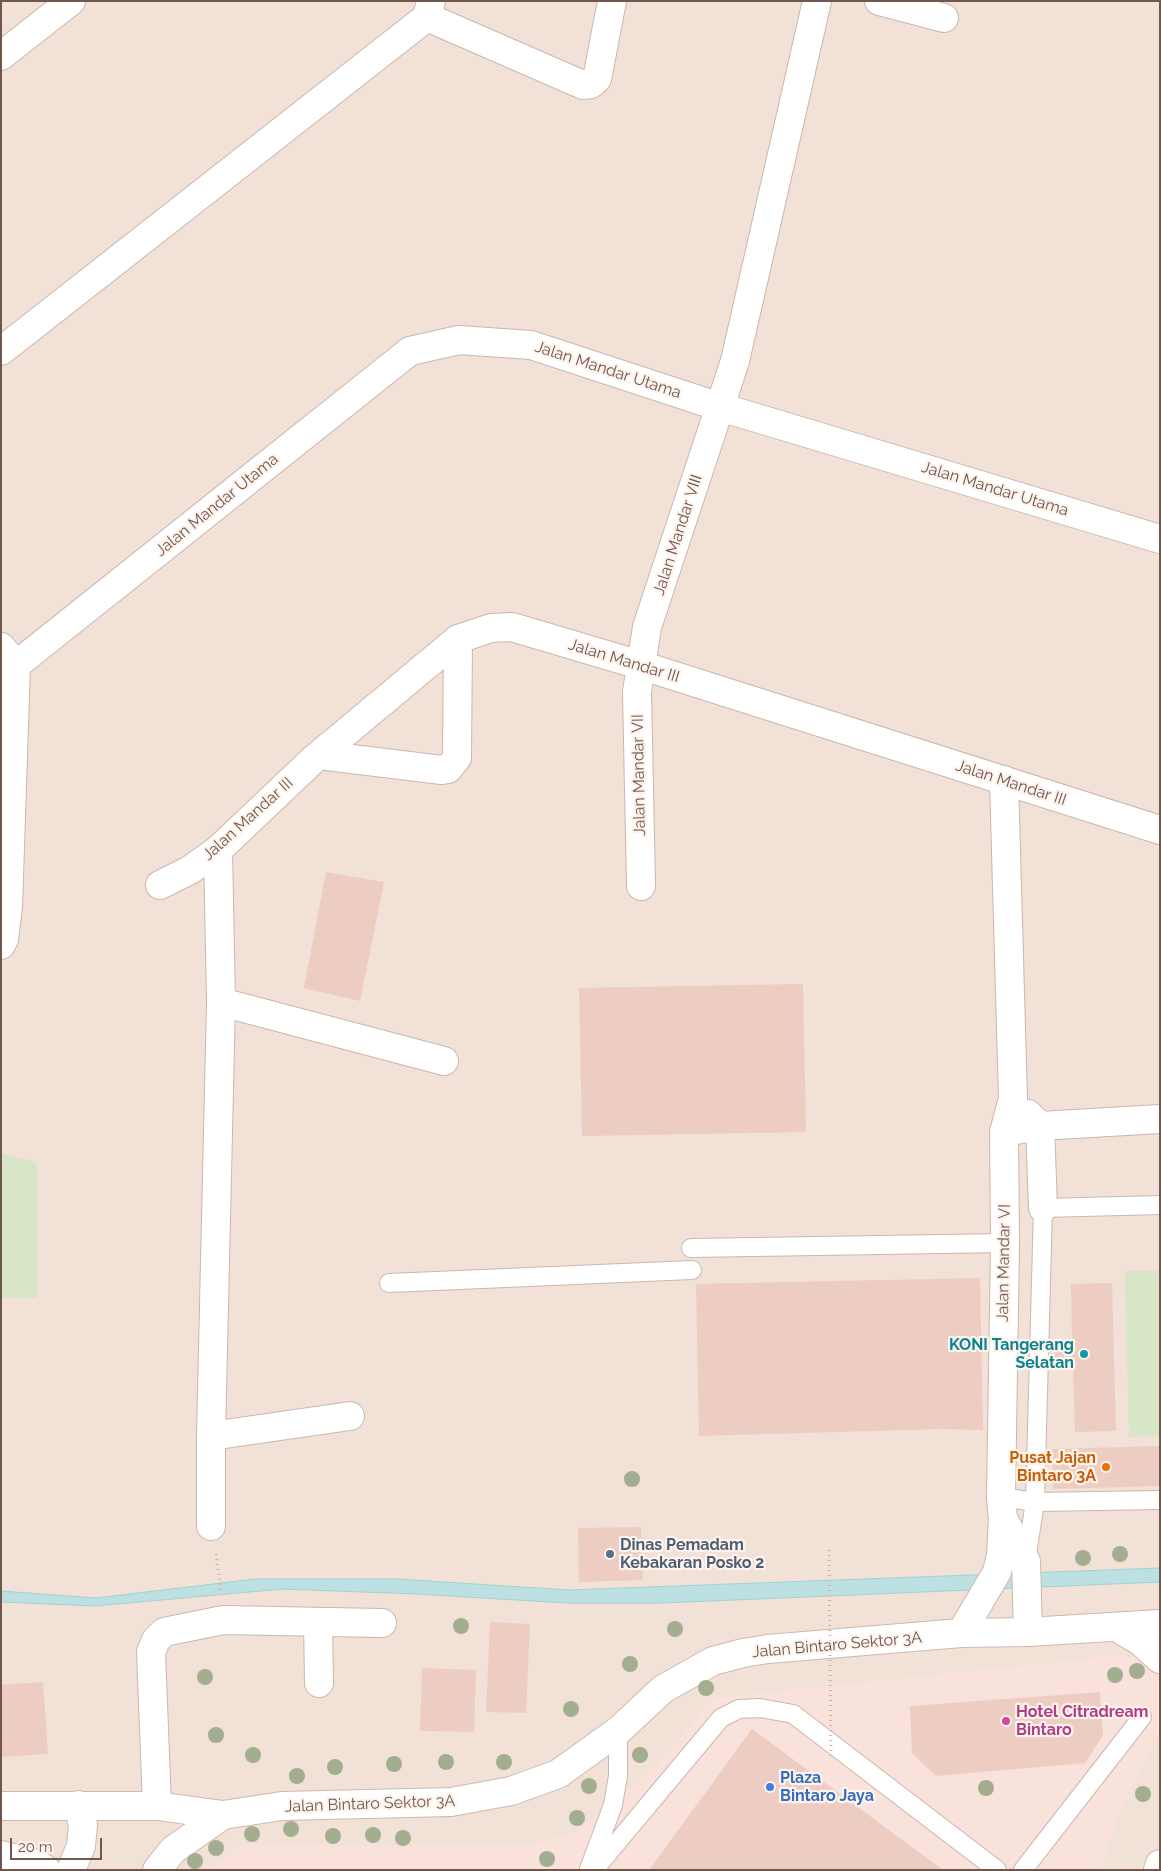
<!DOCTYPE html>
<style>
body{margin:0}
#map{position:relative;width:1161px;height:1871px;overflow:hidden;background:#faf0e7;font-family:Raleway,sans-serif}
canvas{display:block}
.frame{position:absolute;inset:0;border:2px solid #71564e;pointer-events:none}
.scale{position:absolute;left:10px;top:1838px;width:92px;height:22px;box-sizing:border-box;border:2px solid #71564e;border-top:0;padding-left:6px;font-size:15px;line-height:18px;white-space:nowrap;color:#71564e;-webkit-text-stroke:4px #fdf4ed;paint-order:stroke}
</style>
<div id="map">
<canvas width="1161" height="1871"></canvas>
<div class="frame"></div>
<div class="scale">20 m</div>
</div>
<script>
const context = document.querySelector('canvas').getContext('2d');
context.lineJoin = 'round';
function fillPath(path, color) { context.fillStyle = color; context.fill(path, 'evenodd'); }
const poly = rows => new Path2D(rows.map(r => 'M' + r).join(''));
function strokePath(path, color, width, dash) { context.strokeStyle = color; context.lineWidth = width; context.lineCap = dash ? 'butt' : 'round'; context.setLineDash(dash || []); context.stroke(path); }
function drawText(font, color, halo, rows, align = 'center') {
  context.font = font + ' Raleway,sans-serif'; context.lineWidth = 4.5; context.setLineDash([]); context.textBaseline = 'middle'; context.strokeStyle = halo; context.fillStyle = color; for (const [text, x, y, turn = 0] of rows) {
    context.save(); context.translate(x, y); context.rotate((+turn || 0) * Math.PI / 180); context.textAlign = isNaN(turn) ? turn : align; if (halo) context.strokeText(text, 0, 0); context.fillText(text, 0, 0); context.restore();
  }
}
fillPath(poly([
 [1,1,1160,1,1160,1870,1,1870]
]), '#f1e1d6');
fillPath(poly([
 [1122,1655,1145,1660,1160,1680,1160,1730,1120,1811,1101,1870,207,1870,240,1845,528,1846,577,1831,657,1765,713,1698]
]), '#f9e1dc');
fillPath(poly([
 [1,1153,37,1163,37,1298,1,1298],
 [1125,1271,1160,1271,1160,1436,1129,1437]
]), '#d7e6c6');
const water = poly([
 [1160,1568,1160,1582,662,1603,567,1603,417,1594,282,1589,95,1606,1,1602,1,1591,96,1598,255,1579,397,1579,569,1590,1160,1568]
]);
fillPath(water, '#bde1e2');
strokePath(water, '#a4d1d2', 1);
fillPath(poly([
 [326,872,384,882,360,1001,304,988],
 [803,984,806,1132,582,1136,579,988],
 [980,1278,983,1430,941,1429,699,1436,696,1284],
 [1112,1283,1116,1431,1075,1432,1073,1368,1055,1368,1054,1340,1072,1339,1071,1284],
 [1160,1446,1160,1486,1053,1489,1052,1449],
 [641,1527,643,1580,579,1582,578,1528],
 [490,1622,530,1624,526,1713,486,1712],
 [422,1668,476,1670,474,1732,420,1731],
 [43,1682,48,1754,1,1757,1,1685],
 [1100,1692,1103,1735,1085,1763,936,1776,912,1753,910,1706],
 [752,1729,943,1870,649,1870]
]), '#edcdc1');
const lane = poly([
 [691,1248,1005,1243],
 [389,1283,692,1270],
 [1001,1497,1035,1502,1160,1500],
 [1026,1560,1035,1502,1043,1208,1160,1205],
 [589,1869,613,1805,618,1776,618,1731],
 [594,1870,721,1718,739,1709,760,1708,793,1714,997,1870],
 [1023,1870,1142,1717]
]);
const street = poly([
 [879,1,944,18],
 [427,17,583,85,591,84,597,79,612,1],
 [1,56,71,1],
 [1,351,427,17,431,1],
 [1,647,16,665,8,907,4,939,1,945],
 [1,677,410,351,459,340,531,345,720,407,1160,539],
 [319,755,442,770,448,769,457,758,458,639],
 [160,885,190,870,218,850,314,759,458,639,491,628,512,627,640,665,1160,830],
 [641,886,637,692,647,627,735,361,817,1],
 [221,1002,444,1061],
 [1028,1114,1040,1126,1043,1208],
 [1004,1132,1040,1126,1160,1119],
 [211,1436,350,1416],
 [1004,1520,1026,1561,1028,1632],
 [211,1526,211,1436,221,1002,218,850],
 [318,1622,319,1683],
 [961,1633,997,1572,1001,1555,1003,1519,1001,1497,1005,1243,1004,1132,1013,1099,1004,780],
 [157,1806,151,1652,156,1640,164,1632,223,1620,382,1623]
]);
const secondary = poly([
 [1116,1627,1140,1641,1160,1659],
 [1,1806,157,1806,223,1815],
 [1,1855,37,1864,46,1870],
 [71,1870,81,1846,83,1825,78,1805],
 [157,1870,173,1850,223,1815,282,1806,451,1802,511,1791,558,1774,618,1731,663,1689,713,1661,743,1653,768,1649,961,1633,1028,1632,1160,1624],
 [1158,1870,1160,1864]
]);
strokePath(lane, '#cbb7ae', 20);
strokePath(street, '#cbb7ae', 30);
strokePath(secondary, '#cfb9af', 30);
strokePath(poly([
 [216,1554,221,1590]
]), '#d1b0a4', 3, [1, 4]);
strokePath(lane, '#fff', 18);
strokePath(street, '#fff', 28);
strokePath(secondary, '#fff', 28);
strokePath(poly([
 [829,1550,831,1760]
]), '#d1b0a4', 3, [1, 4]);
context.fillStyle = '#a3ad8f';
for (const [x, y] of [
 [632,1479],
 [1120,1554],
 [1083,1558],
 [461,1626],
 [675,1629],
 [630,1664],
 [1137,1671],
 [1115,1675],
 [205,1677],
 [706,1688],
 [571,1709],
 [216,1735],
 [253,1755],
 [640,1755],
 [446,1762],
 [504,1762],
 [394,1764],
 [335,1767],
 [297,1776],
 [589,1786],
 [986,1788],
 [1143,1794],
 [577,1818],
 [291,1829],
 [252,1834],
 [373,1835],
 [333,1836],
 [403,1838],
 [216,1848],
 [547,1859],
 [195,1861]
]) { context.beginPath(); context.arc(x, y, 8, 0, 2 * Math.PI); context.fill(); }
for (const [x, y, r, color] of [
 [1084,1354,5,"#0f9aa8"],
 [1106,1467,5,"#e8710a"],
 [610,1554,5,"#5c6f8a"],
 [1006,1721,5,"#d1479c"],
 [770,1787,5,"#3f7fe0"]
]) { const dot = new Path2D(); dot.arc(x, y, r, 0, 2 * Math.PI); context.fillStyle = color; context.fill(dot); strokePath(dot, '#fdf4ed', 2); }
drawText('16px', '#71564e', '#fdf4ed', [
 ["Jalan Mandar Utama",608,370,18],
 ["Jalan Mandar Utama",995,489,17],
 ["Jalan Mandar Utama",217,505,-39],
 ["Jalan Mandar VIII",678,535,-72],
 ["Jalan Mandar III",624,661,17],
 ["Jalan Mandar VII",639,775,-91],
 ["Jalan Mandar III",1011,783,18],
 ["Jalan Mandar III",248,819,-42],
 ["Jalan Mandar VI",1004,1263,-89],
 ["Jalan Bintaro Sektor 3A",837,1645,-5],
 ["Jalan Bintaro Sektor 3A",370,1804,-2]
]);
drawText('bold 16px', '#0d838f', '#fdf4ed', [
 ["KONI Tangerang",1074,1345],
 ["Selatan",1074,1363]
], 'right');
drawText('bold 16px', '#c56008', '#fdf4ed', [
 ["Pusat Jajan",1096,1458],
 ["Bintaro 3A",1096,1476]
], 'right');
drawText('bold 16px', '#4e5e75', '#fdf4ed', [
 ["Dinas Pemadam",620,1545],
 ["Kebakaran Posko 2",620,1563]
], 'left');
drawText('bold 16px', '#b23c85', '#fdf4ed', [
 ["Hotel Citradream",1016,1712],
 ["Bintaro",1016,1730]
], 'left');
drawText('bold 16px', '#366cbe', '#fdf4ed', [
 ["Plaza",780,1778],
 ["Bintaro Jaya",780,1796]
], 'left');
</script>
